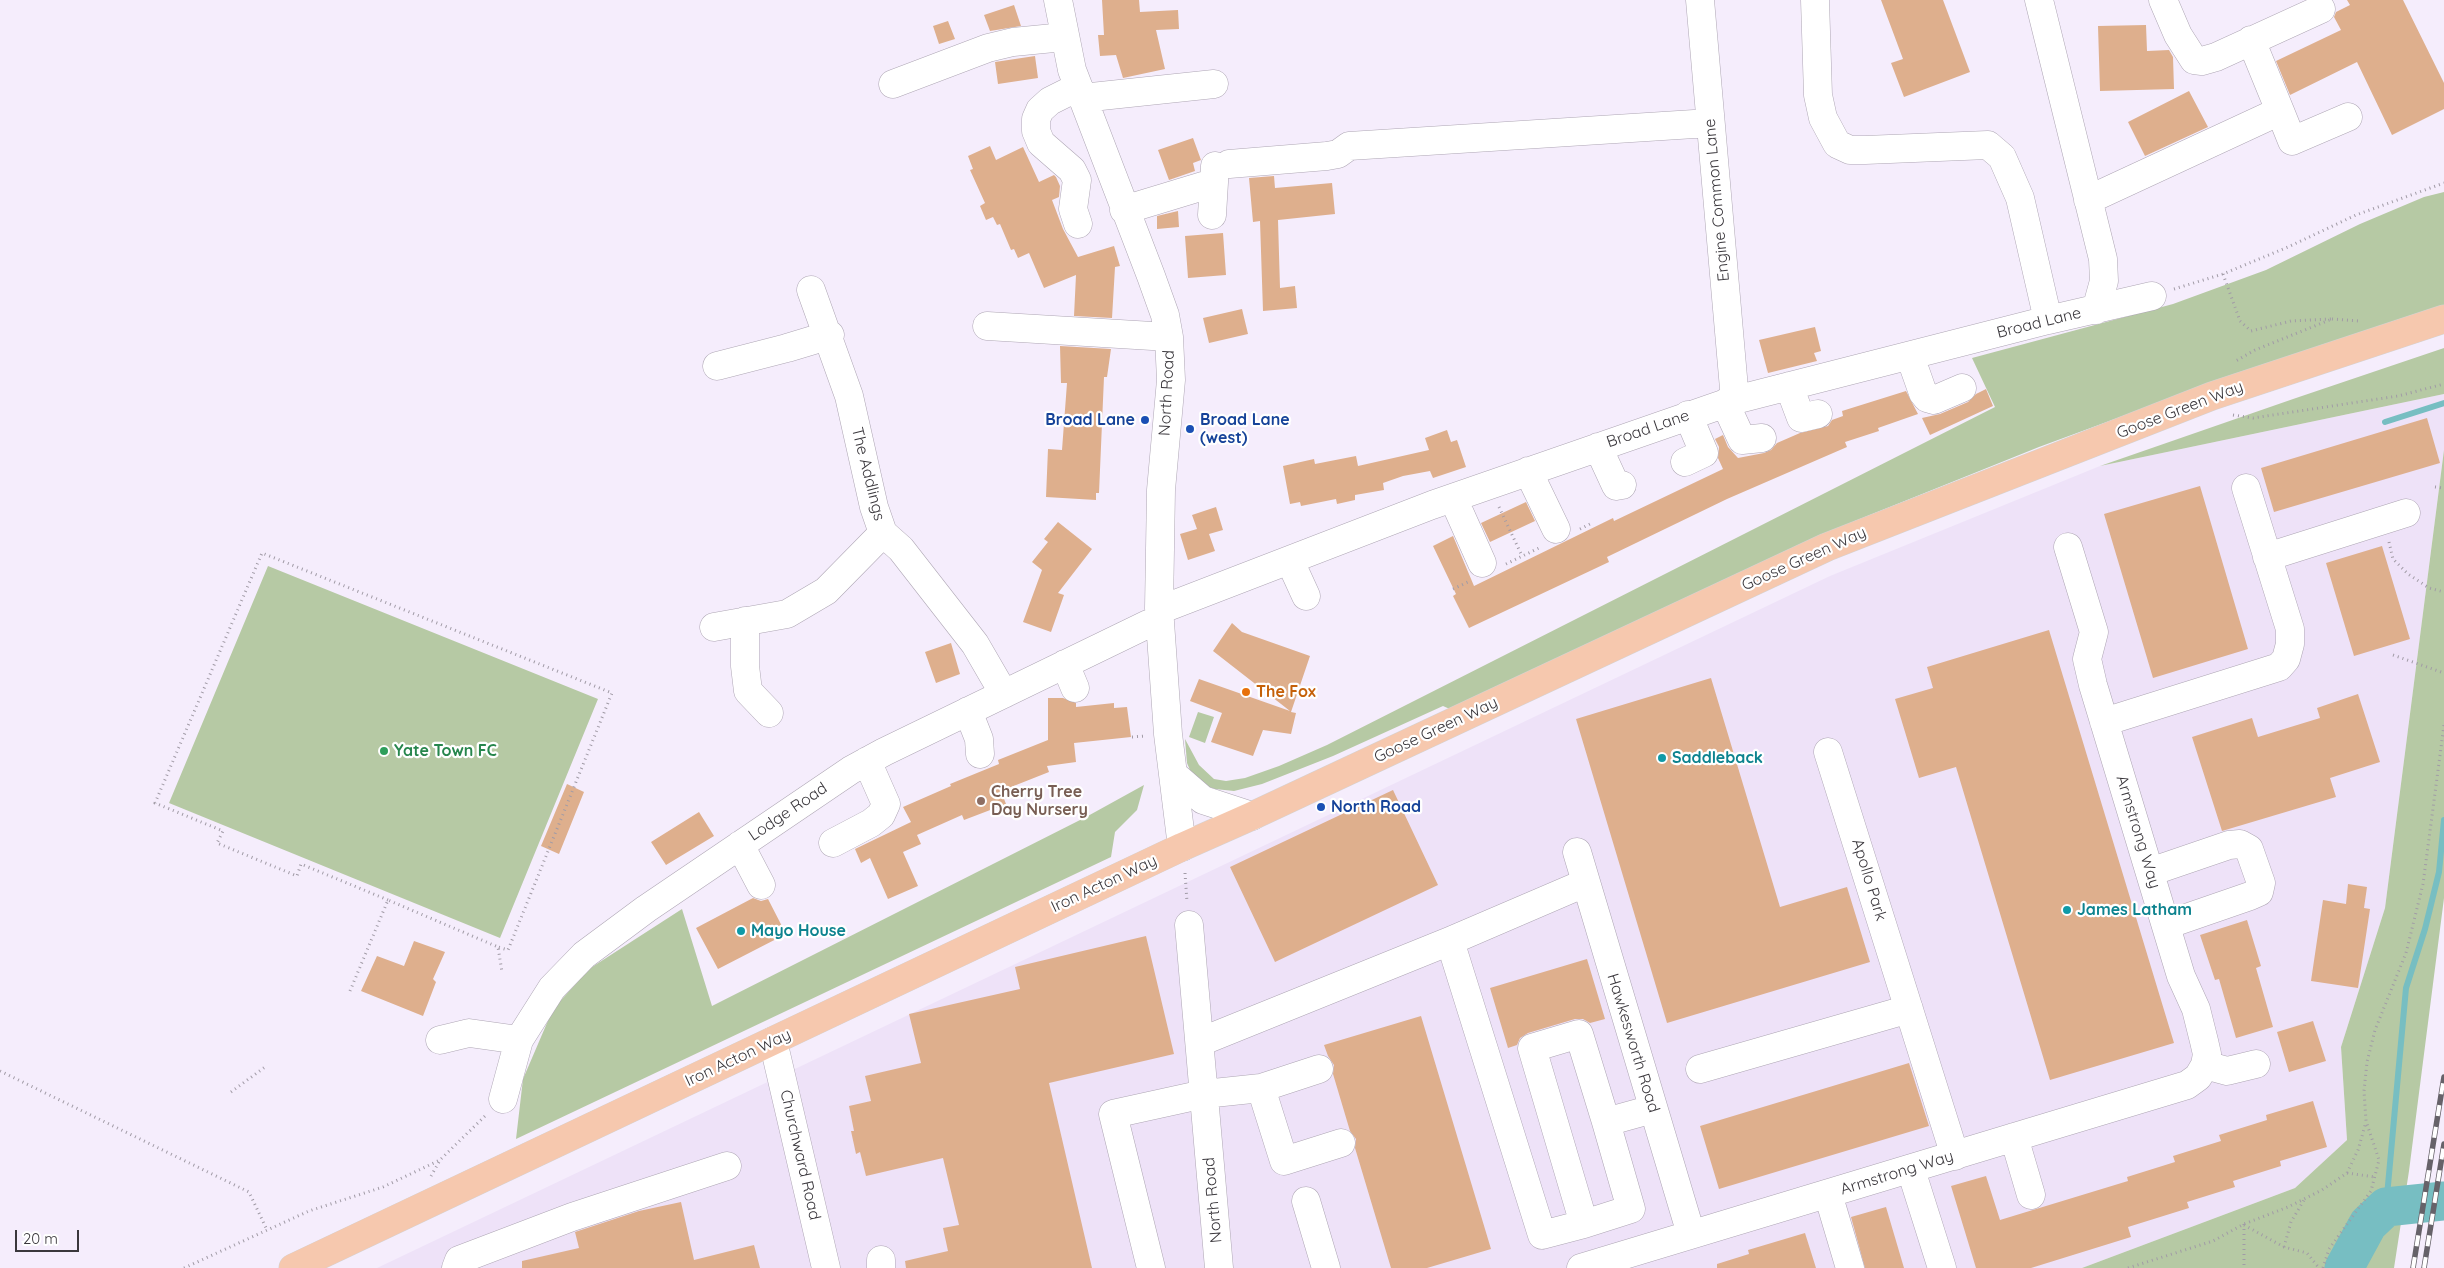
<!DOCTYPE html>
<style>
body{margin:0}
#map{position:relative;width:2444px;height:1268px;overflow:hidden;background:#f5edfc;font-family:Quicksand,sans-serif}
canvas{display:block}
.scale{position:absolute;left:15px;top:1230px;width:64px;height:22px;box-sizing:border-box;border:2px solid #3a373c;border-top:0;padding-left:6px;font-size:15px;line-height:18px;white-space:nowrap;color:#3a373c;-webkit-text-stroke:4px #fff;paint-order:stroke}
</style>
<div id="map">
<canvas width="2444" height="1268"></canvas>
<div class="scale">20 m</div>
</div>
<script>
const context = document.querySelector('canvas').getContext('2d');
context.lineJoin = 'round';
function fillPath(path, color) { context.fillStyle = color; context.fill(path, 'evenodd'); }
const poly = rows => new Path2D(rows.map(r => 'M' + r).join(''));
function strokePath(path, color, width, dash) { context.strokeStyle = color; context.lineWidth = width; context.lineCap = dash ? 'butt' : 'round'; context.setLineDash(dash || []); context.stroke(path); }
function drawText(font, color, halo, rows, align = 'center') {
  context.font = font + ' Quicksand,sans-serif'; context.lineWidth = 4.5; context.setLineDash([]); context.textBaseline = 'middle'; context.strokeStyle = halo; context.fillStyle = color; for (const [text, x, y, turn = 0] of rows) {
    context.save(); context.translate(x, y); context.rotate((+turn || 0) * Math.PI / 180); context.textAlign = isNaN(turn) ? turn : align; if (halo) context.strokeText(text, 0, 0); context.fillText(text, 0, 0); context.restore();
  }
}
fillPath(poly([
 [2444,394,2444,450,2385,908,2341,1047,2347,1140,2295,1188,2082,1268,377,1268,1830,576,2100,466]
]), '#eee2f8');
fillPath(poly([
 [2444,192,2444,311,2218,381,2039,447,1855,521,1452,710,1443,706,1333,756,1262,784,1234,791,1215,789,1203,785,1192,775,1187,763,1185,739,1199,765,1214,779,1226,781,1245,778,1279,766,1327,745,1995,407,1972,358,2173,304,2266,270,2360,224,2424,197],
 [2444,348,2444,394,2100,466,2296,398],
 [2444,450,2444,898,2409,1171,2394,1268,2082,1268,2295,1188,2347,1140,2341,1047,2385,908],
 [268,566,598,699,500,938,169,803],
 [1198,712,1214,717,1205,743,1189,737],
 [1144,785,1137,810,1115,832,1111,857,516,1139,523,1079,553,1009,589,969,682,909,712,1006,1086,817]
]), '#b6c9a4');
strokePath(poly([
 [2385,422,2444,403],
 [2386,1207,2406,988,2425,929,2439,872,2444,820]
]), '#77bec2', 6);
strokePath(poly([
 [2344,1268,2368,1224,2386,1207,2444,1201]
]), '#77bec2', 39);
fillPath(poly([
 [1102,0,1139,0,1140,12,1178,10,1179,29,1156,30,1165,69,1123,78,1116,55,1100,56,1098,35,1104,35],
 [1881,0,1943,0,1970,72,1904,97,1891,63,1903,59],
 [2347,0,2403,0,2444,83,2444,109,2392,135,2357,62,2290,95,2276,61,2341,30,2334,17,2336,12,2350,5],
 [1014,5,1021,26,990,31,984,15],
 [948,21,955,39,939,44,933,26],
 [2146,25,2147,51,2169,50,2173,57,2174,89,2100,91,2098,26],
 [1035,56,1038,78,998,84,995,62],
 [2189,91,2208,127,2145,156,2128,122],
 [1193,138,1201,160,1193,163,1195,171,1169,180,1158,150],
 [990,146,996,160,1023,147,1039,182,1054,175,1056,177,1060,186,1059,197,1052,200,1063,229,1078,257,1114,246,1120,266,1115,267,1112,318,1074,316,1076,275,1044,288,1029,253,1018,258,1014,249,1011,250,1000,224,997,225,993,217,986,220,980,206,985,203,970,170,973,169,968,156],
 [1274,176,1275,188,1332,183,1335,214,1278,220,1280,288,1295,286,1297,308,1263,311,1260,221,1253,222,1249,178],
 [1178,211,1179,227,1157,229,1157,216],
 [1223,233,1226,275,1188,278,1185,236],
 [1242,309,1248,334,1209,343,1203,318],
 [1815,327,1821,351,1814,353,1817,361,1768,373,1759,340],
 [1060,346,1111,349,1107,377,1104,377,1099,493,1096,493,1096,500,1046,497,1048,449,1062,450,1067,383,1061,383],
 [1986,389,1993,406,1930,435,1922,418,1940,414,1968,402,1976,394],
 [1906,391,1918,414,1878,428,1879,431,1845,442,1847,447,1727,499,1607,557,1609,562,1469,628,1453,596,1456,594,1433,546,1453,536,1474,586,1613,518,1614,521,1723,469,1718,458,1719,447,1715,439,1723,435,1728,447,1738,458,1764,453,1771,450,1777,443,1800,433,1828,426,1832,420,1843,416,1842,411],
 [2427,418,2440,463,2274,512,2261,468],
 [1447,430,1451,442,1457,440,1466,467,1433,478,1430,471,1403,476,1383,483,1384,490,1355,495,1355,500,1337,504,1336,499,1301,506,1300,502,1290,504,1283,466,1314,459,1315,464,1356,456,1358,466,1429,450,1425,438],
 [2200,486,2248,649,2153,678,2104,514],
 [1526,502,1535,521,1490,542,1481,523],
 [1216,507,1223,530,1209,534,1215,551,1188,560,1180,534,1197,529,1192,515],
 [1058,522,1092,549,1058,593,1064,595,1051,632,1023,622,1042,570,1032,562,1048,542,1044,539],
 [2382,546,2410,639,2354,656,2326,563],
 [1232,623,1242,632,1310,656,1291,712,1296,713,1291,734,1263,730,1253,756,1211,742,1222,713,1190,701,1199,679,1290,711,1213,651],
 [2049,630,2174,1043,2050,1080,1956,767,1919,778,1895,699,1933,688,1927,667],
 [951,643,960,674,936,683,925,652],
 [1711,678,1780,907,1847,887,1870,962,1667,1023,1576,719],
 [2358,694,2380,762,2330,778,2336,797,2222,831,2192,737,2252,718,2258,737,2320,718,2317,708],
 [1048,698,1063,698,1076,703,1076,707,1114,703,1114,708,1127,707,1131,737,1074,743,1076,762,1047,766,1049,772,1001,791,1006,804,964,820,962,815,917,835,913,826,921,844,903,852,918,886,888,899,870,858,861,863,855,849,911,822,903,807,951,786,950,784,999,764,998,760,1048,740],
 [567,784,584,792,559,854,541,846],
 [1393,790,1438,885,1275,962,1230,867],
 [699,812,714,836,666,865,651,842],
 [2348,884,2367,887,2364,908,2370,909,2358,988,2311,981,2323,900,2346,904],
 [753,898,761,901,768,899,786,934,718,969,696,928],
 [2247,920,2261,966,2256,968,2273,1027,2236,1038,2219,979,2215,980,2200,935],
 [1146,936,1174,1054,1049,1083,1092,1268,906,1268,905,1261,948,1251,943,1228,959,1225,943,1158,866,1176,860,1152,856,1154,851,1131,854,1131,849,1106,871,1101,865,1076,921,1063,909,1014,1020,989,1015,967],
 [414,941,445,952,433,979,436,982,423,1016,361,991,377,956,404,966],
 [1587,959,1605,1019,1590,1023,1583,1019,1575,1019,1528,1033,1520,1038,1517,1045,1508,1048,1490,988],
 [1421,1016,1491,1249,1427,1268,1391,1268,1355,1148,1356,1139,1350,1131,1333,1074,1334,1065,1328,1056,1324,1045],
 [2313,1021,2326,1061,2289,1072,2277,1032],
 [1909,1063,1929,1126,1719,1189,1700,1126],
 [2313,1101,2327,1147,2280,1161,2281,1166,2233,1181,2235,1187,2187,1202,2189,1208,2128,1227,2131,1237,2031,1268,1976,1268,1951,1186,1986,1176,2000,1220,2128,1181,2127,1177,2175,1162,2173,1156,2221,1141,2219,1135,2267,1120,2266,1115],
 [681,1202,694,1260,754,1245,760,1268,522,1268,522,1261,579,1248,575,1232,639,1211],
 [1886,1207,1904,1268,1865,1268,1851,1217],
 [1805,1233,1816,1268,1717,1268,1717,1264,1749,1254,1748,1250]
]), '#deaf8d');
const minor = poly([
 [1058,0,1072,70,1151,276,1165,315,1169,337,1171,380,1161,490,1159,608,1168,734,1182,847],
 [1700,0,1735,400],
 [1815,0,1818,95,1823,118,1837,144,1850,150,1865,150,1988,145,2002,157,2020,198,2048,320],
 [2039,0,2103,259,2104,281,2096,310],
 [2163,0,2178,35,2194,60,2202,61,2216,57,2321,9],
 [893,84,988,48,1013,42,1064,37],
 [1078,87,1050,101,1040,110,1036,119,1036,131,1041,143,1072,170,1077,180,1073,209,1078,224],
 [1082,98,1214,84],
 [2280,111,2292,141,2348,117],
 [1229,164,1327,156,1338,154,1349,146,1710,123],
 [2088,200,2280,111,2251,40],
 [1124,210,1213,183],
 [1212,215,1215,166],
 [811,290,849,396,874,507,883,533,901,549,975,644,1004,694],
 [987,326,1169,337],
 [1910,356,1923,393,1927,398,1934,400,1962,388],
 [717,366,787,348,830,335],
 [1789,386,1801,418,1818,414],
 [1725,403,1742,440,1762,438],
 [1598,447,1616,486,1622,485],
 [1685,462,1704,453,1688,415],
 [1528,471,1556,529],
 [1453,498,1482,563],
 [2267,557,2406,513],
 [1290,561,1306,596],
 [1159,608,1170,606,1432,505,1735,400,2048,320,2152,296],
 [745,621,745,666,748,691,769,713],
 [714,627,787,614,826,591,883,533],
 [1065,664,1075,688],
 [968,711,979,739,980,754],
 [2104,722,2279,667,2286,659,2290,644,2290,629,2246,488],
 [1828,752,1955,1156],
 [1173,774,1203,800,1252,816],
 [833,843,871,823,881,815,886,804,867,761],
 [740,845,761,885],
 [1577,852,1691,1234],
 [2150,872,2229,845,2240,844,2249,849,2261,883,2259,892,2250,896,2166,925],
 [1189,925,1219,1268],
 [1450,941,1542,1235,1584,1224],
 [440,1040,469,1033,519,1040],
 [773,1041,826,1268],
 [1200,1042,1450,941,1585,883],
 [2205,1065,2227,1071,2256,1064],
 [1700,1069,1909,1009],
 [1261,1088,1284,1161,1341,1143],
 [503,1099,519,1040,552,988,584,955,646,909,851,770,884,752,1148,624,1160,623],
 [1606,1122,1631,1209,1584,1224,1532,1048,1579,1034,1606,1122,1653,1109],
 [2014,1137,2031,1195],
 [1911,1170,1942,1268],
 [1828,1194,1850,1268],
 [1306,1201,1326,1268],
 [456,1268,459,1260,572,1217,727,1166],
 [881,1268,881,1260],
 [1151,1268,1113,1114,1204,1094,1261,1088,1319,1069],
 [1581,1268,2187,1085,2198,1077,2205,1065,2207,1054,2204,1041,2196,1009,2181,976,2093,685,2087,659,2094,632,2068,547]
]);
const major = poly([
 [293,1268,1182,847,1252,816,1827,547,2212,396,2444,319]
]);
strokePath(minor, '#aea6b4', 29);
strokePath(major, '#d4d3d4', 29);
strokePath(poly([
 [2223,274,2240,321,2251,331,2291,321,2332,319,2255,350,2234,362],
 [2174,289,2223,274,2288,247,2356,215,2444,183],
 [2332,319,2359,321],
 [2233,415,2253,418,2398,396,2444,384],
 [2435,487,2444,488],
 [1499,507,1522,556],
 [1580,529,1592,523],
 [2389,542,2393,559,2408,574,2429,588,2444,592],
 [1506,564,1541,547],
 [1453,589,1468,582],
 [2393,655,2444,673],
 [1132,737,1145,736],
 [1185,873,1187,902],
 [388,900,301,864,297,876,217,843,223,831,155,803,262,553,612,693,508,950,498,947],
 [350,991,388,900,498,947,502,972],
 [0,1071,249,1192,267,1230],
 [231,1092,265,1067],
 [2347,1173,2375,1177],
 [431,1176,439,1162],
 [2244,1224,2244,1268],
 [2244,1225,2284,1247,2307,1253,2319,1268],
 [2284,1247,2291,1222,2304,1200],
 [184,1268,309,1211,383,1187,440,1160,486,1115],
 [2128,1268,2213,1241,2244,1224,2288,1207,2322,1190,2347,1173,2358,1150,2366,1122],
 [2323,1268,2329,1249,2371,1191,2379,1160,2366,1121,2364,1091,2367,1062,2375,1030,2406,953,2423,884,2444,725]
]), '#a19ba6', 3, [1, 4]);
strokePath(minor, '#fff', 28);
strokePath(major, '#f6c8ae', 28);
const rail = poly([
 [2413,1268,2444,1077],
 [2424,1268,2444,1144]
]);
strokePath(rail, '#666269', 5.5);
strokePath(rail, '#fff', 4, [11]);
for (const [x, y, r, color] of [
 [1145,420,5,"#1a4fb4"],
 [1190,429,5,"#1a4fb4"],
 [1246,692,5,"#e8710a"],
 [384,751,5,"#2e9e5b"],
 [1662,758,5,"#0f9aa8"],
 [981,801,5,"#8d6e63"],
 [1321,807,5,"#1a4fb4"],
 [2067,910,5,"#0f9aa8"],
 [741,931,5,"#0f9aa8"]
]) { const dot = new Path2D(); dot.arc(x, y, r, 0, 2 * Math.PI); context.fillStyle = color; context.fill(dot); strokePath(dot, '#fff', 2); }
drawText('16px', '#3a373c', '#fff', [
 ["Engine Common Lane",1717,200,-95],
 ["Broad Lane",2039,323,-14],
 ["North Road",1167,393,-87],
 ["Goose Green Way",2180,410,-21],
 ["Broad Lane",1648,429,-19],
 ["The Addlings",868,474,76],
 ["Goose Green Way",1804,559,-24],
 ["Goose Green Way",1436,730,-25],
 ["Lodge Road",788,812,-34],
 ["Armstrong Way",2138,832,73],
 ["Apollo Park",1869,880,73],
 ["Iron Acton Way",1104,884,-25],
 ["Hawkesworth Road",1633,1043,73],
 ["Iron Acton Way",738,1058,-25],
 ["Churchward Road",800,1155,77],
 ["Armstrong Way",1897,1173,-17],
 ["North Road",1213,1200,-95]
]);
drawText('bold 16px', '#164399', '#fff', [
 ["Broad Lane",1135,420,"right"],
 ["Broad Lane",1200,420],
 ["(west)",1200,438],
 ["North Road",1331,807]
], 'left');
drawText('bold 16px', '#c56008', '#fff', [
 ["The Fox",1256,692]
], 'left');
drawText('bold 16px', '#27864d', '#fff', [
 ["Yate Town FC",394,751]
], 'left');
drawText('bold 16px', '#0d838f', '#fff', [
 ["Saddleback",1672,758],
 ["James Latham",2077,910],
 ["Mayo House",751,931]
], 'left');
drawText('bold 16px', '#785e54', '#fff', [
 ["Cherry Tree",991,792],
 ["Day Nursery",991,810]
], 'left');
</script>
